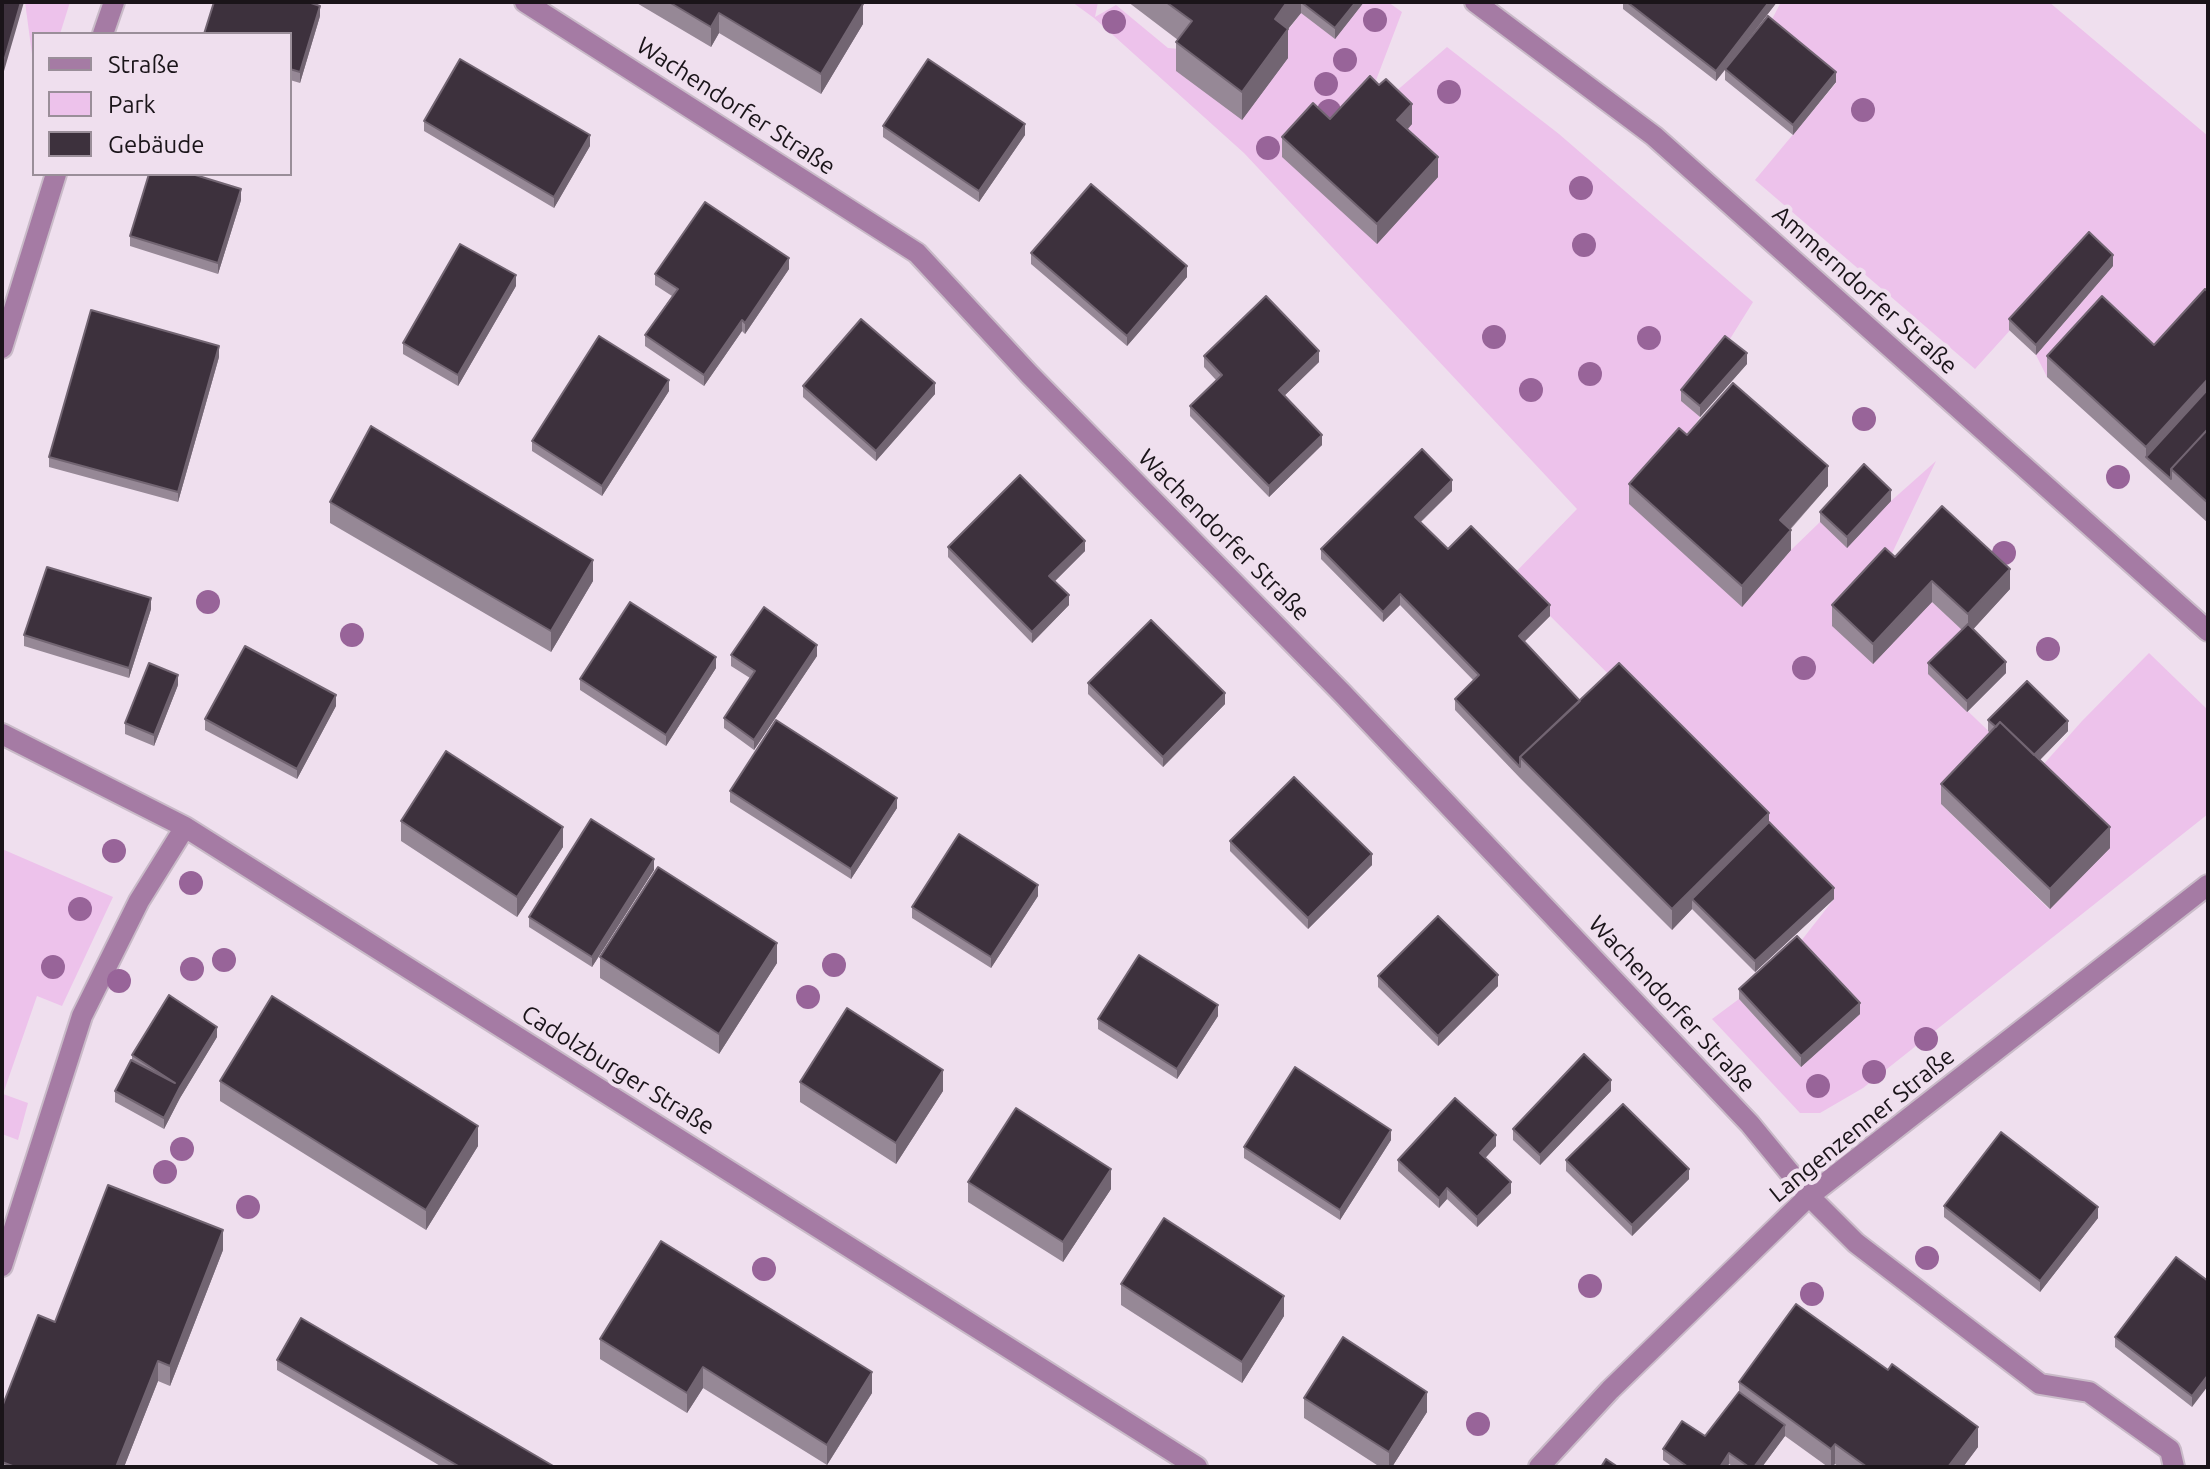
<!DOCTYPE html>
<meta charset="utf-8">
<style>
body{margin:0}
#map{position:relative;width:2210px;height:1469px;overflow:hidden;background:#efdfee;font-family:Ubuntu,sans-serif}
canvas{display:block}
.frame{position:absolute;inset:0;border:4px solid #1a1419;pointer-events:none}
.legend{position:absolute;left:32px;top:32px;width:260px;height:144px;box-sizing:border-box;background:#efdfee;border:2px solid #9a8e99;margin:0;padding:10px 14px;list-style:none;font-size:24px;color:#1a1419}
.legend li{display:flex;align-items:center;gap:16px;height:40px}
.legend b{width:40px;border:2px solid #9a8e99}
</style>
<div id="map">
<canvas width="2210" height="1469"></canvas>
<div class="frame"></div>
<ul class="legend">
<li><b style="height:10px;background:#a57ba4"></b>Straße</li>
<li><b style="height:22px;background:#edc2eb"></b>Park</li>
<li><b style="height:22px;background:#3d313d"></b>Gebäude</li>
</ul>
</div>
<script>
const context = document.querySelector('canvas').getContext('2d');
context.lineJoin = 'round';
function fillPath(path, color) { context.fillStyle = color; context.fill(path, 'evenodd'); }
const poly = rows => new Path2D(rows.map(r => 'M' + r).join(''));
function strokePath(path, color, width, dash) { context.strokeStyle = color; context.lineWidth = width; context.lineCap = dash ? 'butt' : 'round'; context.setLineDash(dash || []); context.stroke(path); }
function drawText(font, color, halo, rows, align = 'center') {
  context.font = font + ' Ubuntu,sans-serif'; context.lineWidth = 8; context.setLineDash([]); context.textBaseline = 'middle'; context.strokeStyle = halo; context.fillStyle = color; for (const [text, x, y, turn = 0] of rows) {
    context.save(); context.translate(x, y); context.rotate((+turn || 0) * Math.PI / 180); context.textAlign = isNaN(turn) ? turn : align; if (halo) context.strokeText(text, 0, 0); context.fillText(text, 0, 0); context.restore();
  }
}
fillPath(poly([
 [25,2,70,2,60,34,34,34,34,69],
 [1072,2,1098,2,1095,17,1116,5,1168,48,1192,50,1275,47,1301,13,1364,2,1388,2,1402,12,1370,96,1282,157,1386,100,1447,47,1559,134,1753,302,1725,347,1681,400,1700,417,1679,448,1742,606,1791,550,1820,522,1891,501,1936,461,1885,568,1932,602,1968,635,1929,674,2000,742,1941,804,2049,909,2034,775,2082,721,2149,653,2208,710,2208,814,1863,1088,1820,1113,1800,1113,1712,1019,1739,999,1801,1067,1859,1014,1797,946,1834,899,1511,577,1577,509,1244,153,1094,18],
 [1781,2,2049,2,2208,136,2208,312,2154,365,2102,317,2047,377,2036,355,2113,266,2089,243,1975,369,1755,180,1836,83,1768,27],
 [2,849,113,897,62,1006,37,996,3,1094,28,1103,18,1140,2,1134]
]), '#edc2eb');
const minor = poly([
 [525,2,917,253,1029,374,1343,694,1750,1124,1809,1196,1856,1243,2040,1384,2089,1392,2170,1450,2174,1467],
 [1475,2,1654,136,2208,631],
 [103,34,114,2],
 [2,348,56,174],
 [2,734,185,827,1197,1467],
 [2,1266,82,1016,139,901,185,827],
 [1539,1467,1610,1390,1809,1196,2208,885]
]);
strokePath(minor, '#c9bac8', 24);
strokePath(minor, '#a57ba4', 20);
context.fillStyle = '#986499';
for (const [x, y] of [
 [1375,20],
 [1114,22],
 [1345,60],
 [1326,84],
 [1449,92],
 [1863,110],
 [1329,111],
 [1268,148],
 [1581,188],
 [1584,245],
 [1494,337],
 [1649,338],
 [1590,374],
 [1531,390],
 [1864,419],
 [2118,477],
 [2004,553],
 [208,602],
 [352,635],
 [2048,649],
 [1804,668],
 [114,851],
 [191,883],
 [80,909],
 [224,960],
 [834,965],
 [53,967],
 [192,969],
 [119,981],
 [808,997],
 [1926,1039],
 [1874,1072],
 [1818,1086],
 [182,1149],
 [165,1172],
 [248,1207],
 [1927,1258],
 [764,1269],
 [1590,1286],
 [1812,1294],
 [1478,1424]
]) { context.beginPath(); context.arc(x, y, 12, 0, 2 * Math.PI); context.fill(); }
fillPath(poly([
 [635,2,860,2,863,24,821,94,719,33,711,47],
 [1128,2,1364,2,1335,39,1301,13,1288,29,1288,58,1242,120,1176,71,1176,42,1178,40],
 [1623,2,1777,2,1731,62,1836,82,1793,135,1725,80,1725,70,1716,81,1623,9],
 [320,16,300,83,290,80,290,34],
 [1330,119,1412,124,1408,129,1438,177,1377,244,1282,157,1282,137],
 [424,121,590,146,554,208,424,131],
 [883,126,1025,135,979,202,883,137],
 [241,200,218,274,130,246,130,236],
 [1031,253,1187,277,1127,346,1031,264],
 [2113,266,2036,355,2009,330,2009,319],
 [789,269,745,334,742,331,704,386,645,346,645,335,672,296,655,285,655,274],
 [516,286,458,386,403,354,403,343],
 [2208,292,2208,523,2047,377,2047,356,2154,345],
 [1204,356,1319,362,1284,396,1322,445,1269,497,1190,416,1190,406,1216,380,1204,367],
 [219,357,178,502,49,467,49,457],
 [1747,364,1700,417,1681,401,1681,390],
 [803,386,935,394,876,461,803,397],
 [669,391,602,496,532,451,532,441],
 [1687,435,1828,486,1790,530,1791,550,1742,607,1629,504,1629,484],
 [1452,491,1421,522,1448,549,1550,616,1524,642,1580,701,1769,822,1834,899,1755,972,1692,909,1672,930,1520,778,1455,710,1455,699,1474,681,1400,605,1383,622,1321,559,1321,549],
 [1891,501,1847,548,1820,522,1820,512],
 [330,502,593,581,551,652,330,523],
 [948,547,1085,551,1055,581,1069,605,1032,643,948,557],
 [1895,557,2010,589,1973,629,2006,673,1967,712,1928,674,1928,663,1962,630,1932,602,1873,664,1832,626,1832,605],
 [151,609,129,678,24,646,24,635],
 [731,655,817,656,754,750,724,728,724,718,750,678,731,666],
 [716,668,666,746,580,690,580,679],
 [1088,683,1225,704,1163,767,1088,694],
 [178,685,154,746,125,734,125,723],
 [336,706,297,779,205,730,205,719],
 [1988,720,2068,731,2040,760,2110,848,2050,909,1941,804,1941,784,1990,733,1988,731],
 [730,791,897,808,851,879,730,802],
 [401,821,563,847,517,917,401,841],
 [1230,841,1372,865,1308,929,1230,851],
 [654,870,592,967,529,927,529,917],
 [1038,896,991,968,912,918,912,907],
 [600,957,777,963,719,1054,600,978],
 [1378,976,1498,986,1438,1046,1378,987],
 [1739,989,1860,1014,1801,1067,1739,999],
 [1218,1016,1177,1079,1098,1029,1098,1019],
 [217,1037,180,1098,164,1129,115,1102,115,1091,132,1061,132,1055],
 [220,1081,478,1146,426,1230,220,1101],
 [800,1082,943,1091,896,1164,800,1102],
 [1611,1091,1540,1165,1513,1140,1513,1129],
 [1391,1140,1340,1220,1244,1158,1244,1147],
 [1496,1146,1485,1158,1511,1193,1477,1227,1447,1199,1439,1208,1398,1171,1398,1160],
 [1566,1160,1689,1179,1632,1236,1566,1171],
 [968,1182,1111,1189,1063,1262,968,1202],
 [1944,1206,2098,1218,2040,1292,1944,1217],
 [223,1250,170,1386,158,1381,124,1467,2,1467,2,1407,55,1322],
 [2208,1281,2192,1407,2115,1347,2115,1337],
 [1121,1284,1284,1316,1242,1383,1121,1305],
 [600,1339,872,1393,827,1465,703,1388,687,1413,600,1359],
 [277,1360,555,1467,442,1467,277,1370],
 [1739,1382,1978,1447,1963,1467,1839,1467,1835,1464,1832,1467,1828,1467,1785,1436,1762,1467,1734,1467,1729,1464,1727,1467,1673,1467,1663,1460,1663,1449,1705,1436,1739,1392],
 [1304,1398,1427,1412,1392,1467,1380,1467,1304,1418]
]), '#968896');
fillPath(poly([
 [21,2,24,2,2,78,2,68],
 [1287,2,1309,2,1301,2,1301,13,1288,29,1288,58,1242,120,1242,92,1275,19],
 [1356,2,1364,2,1335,39,1335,28],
 [1769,2,1777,2,1716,81,1716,71],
 [863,4,863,24,821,94,821,74],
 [320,6,320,16,300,83,300,72],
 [719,13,719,33,711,47,711,27],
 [1836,72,1836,82,1793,135,1793,125],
 [1412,104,1412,124,1397,140,1397,120],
 [1025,124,1025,135,979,202,979,191],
 [590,135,590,146,554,208,554,197],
 [1438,157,1438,177,1377,244,1377,224],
 [241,189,241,200,218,274,218,263],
 [2113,255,2113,266,2036,355,2036,345],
 [789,258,789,269,745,334,745,323],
 [1187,266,1187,277,1127,346,1127,336],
 [516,275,516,286,458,386,458,375],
 [742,320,742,331,704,386,704,375],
 [219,346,219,357,178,502,178,492],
 [1319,351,1319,362,1279,401,1279,390],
 [1747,353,1747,364,1700,417,1700,406],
 [2208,379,2208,399,2146,457,2146,447],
 [669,380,669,391,602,496,602,486],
 [935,383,935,394,876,461,876,451],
 [1322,435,1322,445,1269,497,1269,486],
 [1828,466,1828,486,1780,540,1780,520],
 [1452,480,1452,491,1415,527,1415,517],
 [1891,490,1891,501,1847,548,1847,537],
 [1791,530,1791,550,1742,607,1742,586],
 [1085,541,1085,551,1049,587,1049,576],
 [593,560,593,581,551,652,551,631],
 [2010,569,2010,589,1968,635,1968,614],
 [1932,581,1932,602,1873,664,1873,644],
 [1400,594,1400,605,1383,622,1383,612],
 [1069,595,1069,605,1032,643,1032,632],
 [151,598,151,609,129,678,129,668],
 [1550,605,1550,616,1519,647,1519,636],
 [817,645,817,656,754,750,754,740],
 [716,657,716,668,666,746,666,735],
 [2006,662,2006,673,1967,712,1967,701],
 [178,675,178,685,154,746,154,735],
 [1225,693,1225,704,1163,767,1163,757],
 [336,695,336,706,297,779,297,769],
 [2068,721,2068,731,2029,771,2029,760],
 [897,798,897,808,851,879,851,869],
 [1769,813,1769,833,1692,899,1692,909,1672,930,1672,909],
 [563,827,563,847,517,917,517,897],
 [2110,827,2110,848,2050,909,2050,889],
 [1372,854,1372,865,1308,929,1308,918],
 [654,859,654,870,592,967,592,957],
 [1038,885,1038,896,991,968,991,957],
 [1834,888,1834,899,1755,972,1755,961],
 [777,943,777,963,719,1054,719,1034],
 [1498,975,1498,986,1438,1046,1438,1036],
 [1860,1003,1860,1014,1801,1067,1801,1056],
 [1218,1005,1218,1016,1177,1079,1177,1069],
 [217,1027,217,1037,180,1098,164,1129,164,1118,180,1087],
 [943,1070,943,1091,896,1164,896,1143],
 [1611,1080,1611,1091,1540,1165,1540,1155],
 [478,1126,478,1146,426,1230,426,1210],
 [1391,1130,1391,1140,1340,1220,1340,1210],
 [1496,1135,1496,1146,1480,1164,1480,1153],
 [1111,1169,1111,1189,1063,1262,1063,1242],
 [1689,1169,1689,1179,1632,1236,1632,1225],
 [1511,1182,1511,1193,1477,1227,1477,1217],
 [1447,1188,1447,1199,1439,1208,1439,1198],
 [2098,1207,2098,1218,2040,1292,2040,1281],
 [223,1230,223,1250,170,1386,170,1366],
 [1284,1296,1284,1316,1242,1383,1242,1362],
 [158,1361,158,1381,124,1467,116,1467],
 [703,1367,703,1388,687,1413,687,1393],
 [872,1372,872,1393,827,1465,827,1445],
 [2208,1375,2208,1386,2192,1407,2192,1396],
 [1427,1392,1427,1412,1392,1467,1389,1467,1389,1452],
 [1785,1425,1785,1436,1762,1467,1754,1467],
 [1978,1427,1978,1447,1963,1467,1948,1467],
 [1835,1444,1835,1464,1831,1467,1831,1449],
 [1729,1453,1729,1464,1727,1467,1720,1467]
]), '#726572');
const building = poly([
 [2,2,21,2,2,68,2,2],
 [214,2,308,2,320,6,300,72,290,69,290,34,204,34,214,2],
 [669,2,860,2,863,4,821,74,719,13,711,27,669,2],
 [1166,2,1287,2,1275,19,1288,29,1242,92,1176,42,1192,21,1166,2],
 [1301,2,1356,2,1335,28,1301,2],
 [1627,2,1769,2,1716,71,1627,2],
 [1768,16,1836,72,1793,125,1725,69,1768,16],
 [460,59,590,135,554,197,424,121,460,59],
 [928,59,1025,124,979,191,883,126,928,59],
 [1370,76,1379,85,1386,79,1412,104,1397,120,1438,157,1377,224,1282,137,1313,103,1330,119,1370,76],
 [149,174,192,174,241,189,218,263,130,236,149,174],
 [1091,184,1187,266,1127,336,1031,253,1091,184],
 [705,202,789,258,745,323,742,320,704,375,645,335,678,289,655,274,705,202],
 [2089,232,2113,255,2036,345,2009,319,2089,232],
 [460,244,516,275,458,375,403,343,460,244],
 [2205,289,2208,292,2208,379,2146,447,2047,356,2102,296,2154,345,2205,289],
 [1266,296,1319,351,1279,390,1322,435,1269,486,1190,406,1222,375,1204,356,1266,296],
 [91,310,219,346,178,492,49,457,91,310],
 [861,319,935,383,876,451,803,386,861,319],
 [599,336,669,380,602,486,532,441,599,336],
 [1725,336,1747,353,1700,406,1681,390,1725,336],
 [1733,383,1828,466,1780,520,1791,530,1742,586,1629,484,1679,428,1687,435,1733,383],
 [2208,389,2208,429,2171,469,2171,479,2146,457,2208,389],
 [371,426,593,560,551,631,330,502,371,426],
 [2208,429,2208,503,2171,469,2208,429],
 [1422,449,1452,480,1415,517,1448,549,1471,526,1550,605,1519,636,1580,701,1520,757,1520,767,1455,699,1479,675,1400,594,1383,612,1321,549,1422,449],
 [1864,464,1891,490,1847,537,1820,512,1864,464],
 [1020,475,1085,541,1049,576,1069,595,1032,632,948,547,1020,475],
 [1942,506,2010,569,1968,614,1932,581,1873,644,1832,605,1885,548,1895,557,1942,506],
 [47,567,151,598,129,668,24,635,47,567],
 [630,602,716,657,666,735,580,679,630,602],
 [764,607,817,645,754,740,724,718,755,671,731,655,764,607],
 [1151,620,1225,693,1163,757,1088,683,1151,620],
 [1968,624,2006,662,1967,701,1928,663,1968,624],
 [245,646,336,695,297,769,205,719,245,646],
 [149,663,178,675,154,735,125,723,149,663],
 [1619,663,1769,813,1672,909,1520,757,1619,663],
 [2027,681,2068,721,2034,755,2000,722,1996,727,1988,720,2027,681],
 [776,720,897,798,851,869,730,791,776,720],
 [2000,722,2110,827,2050,889,1941,784,2000,722],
 [446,751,563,827,517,897,401,821,446,751],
 [1294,777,1372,854,1308,918,1230,841,1294,777],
 [591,819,654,859,592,957,529,917,591,819],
 [1769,822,1834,888,1755,961,1692,899,1769,822],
 [959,834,1038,885,991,957,912,907,959,834],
 [658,867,777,943,719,1034,600,957,658,867],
 [1438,916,1498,975,1438,1036,1378,976,1438,916],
 [1797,936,1860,1003,1801,1056,1739,989,1797,936],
 [1139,955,1218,1005,1177,1069,1098,1019,1139,955],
 [169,995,217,1027,180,1087,164,1118,115,1091,131,1060,175,1083,132,1055,169,995],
 [272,996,478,1126,426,1210,220,1081,272,996],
 [847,1008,943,1070,896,1143,800,1082,847,1008],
 [1584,1054,1611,1080,1540,1155,1513,1129,1584,1054],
 [1295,1067,1391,1130,1340,1210,1244,1147,1295,1067],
 [1455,1098,1496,1135,1480,1153,1511,1182,1477,1217,1447,1188,1439,1198,1398,1160,1455,1098],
 [1623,1104,1689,1169,1632,1225,1566,1160,1623,1104],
 [1016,1108,1111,1169,1063,1242,968,1182,1016,1108],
 [2001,1132,2098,1207,2040,1281,1944,1206,2001,1132],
 [108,1185,223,1230,170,1366,158,1361,116,1467,15,1467,2,1462,2,1407,38,1315,55,1322,108,1185],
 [1164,1218,1284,1296,1242,1362,1121,1284,1164,1218],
 [661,1241,872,1372,827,1445,703,1367,687,1393,600,1339,661,1241],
 [2176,1257,2208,1281,2208,1375,2192,1396,2115,1337,2176,1257],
 [1796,1304,1888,1370,1892,1364,1978,1427,1948,1467,1867,1467,1835,1444,1831,1449,1739,1382,1796,1304],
 [301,1318,555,1467,460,1467,277,1360,301,1318],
 [1343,1337,1427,1392,1389,1452,1304,1398,1343,1337],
 [1739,1392,1785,1425,1754,1467,1749,1467,1729,1453,1720,1467,1688,1467,1663,1449,1682,1421,1705,1436,1739,1392],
 [1606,1459,1618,1467,1601,1467,1606,1459]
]);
fillPath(building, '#3d313d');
strokePath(building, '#726572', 2);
drawText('24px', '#1a1419', '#efdfee', [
 ["Wachendorfer Straße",736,106,33],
 ["Ammerndorfer Straße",1865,290,42],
 ["Wachendorfer Straße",1224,535,45],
 ["Wachendorfer Straße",1672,1004,47],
 ["Cadolzburger Straße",618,1070,32],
 ["Langenzenner Straße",1862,1125,-39]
]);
</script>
